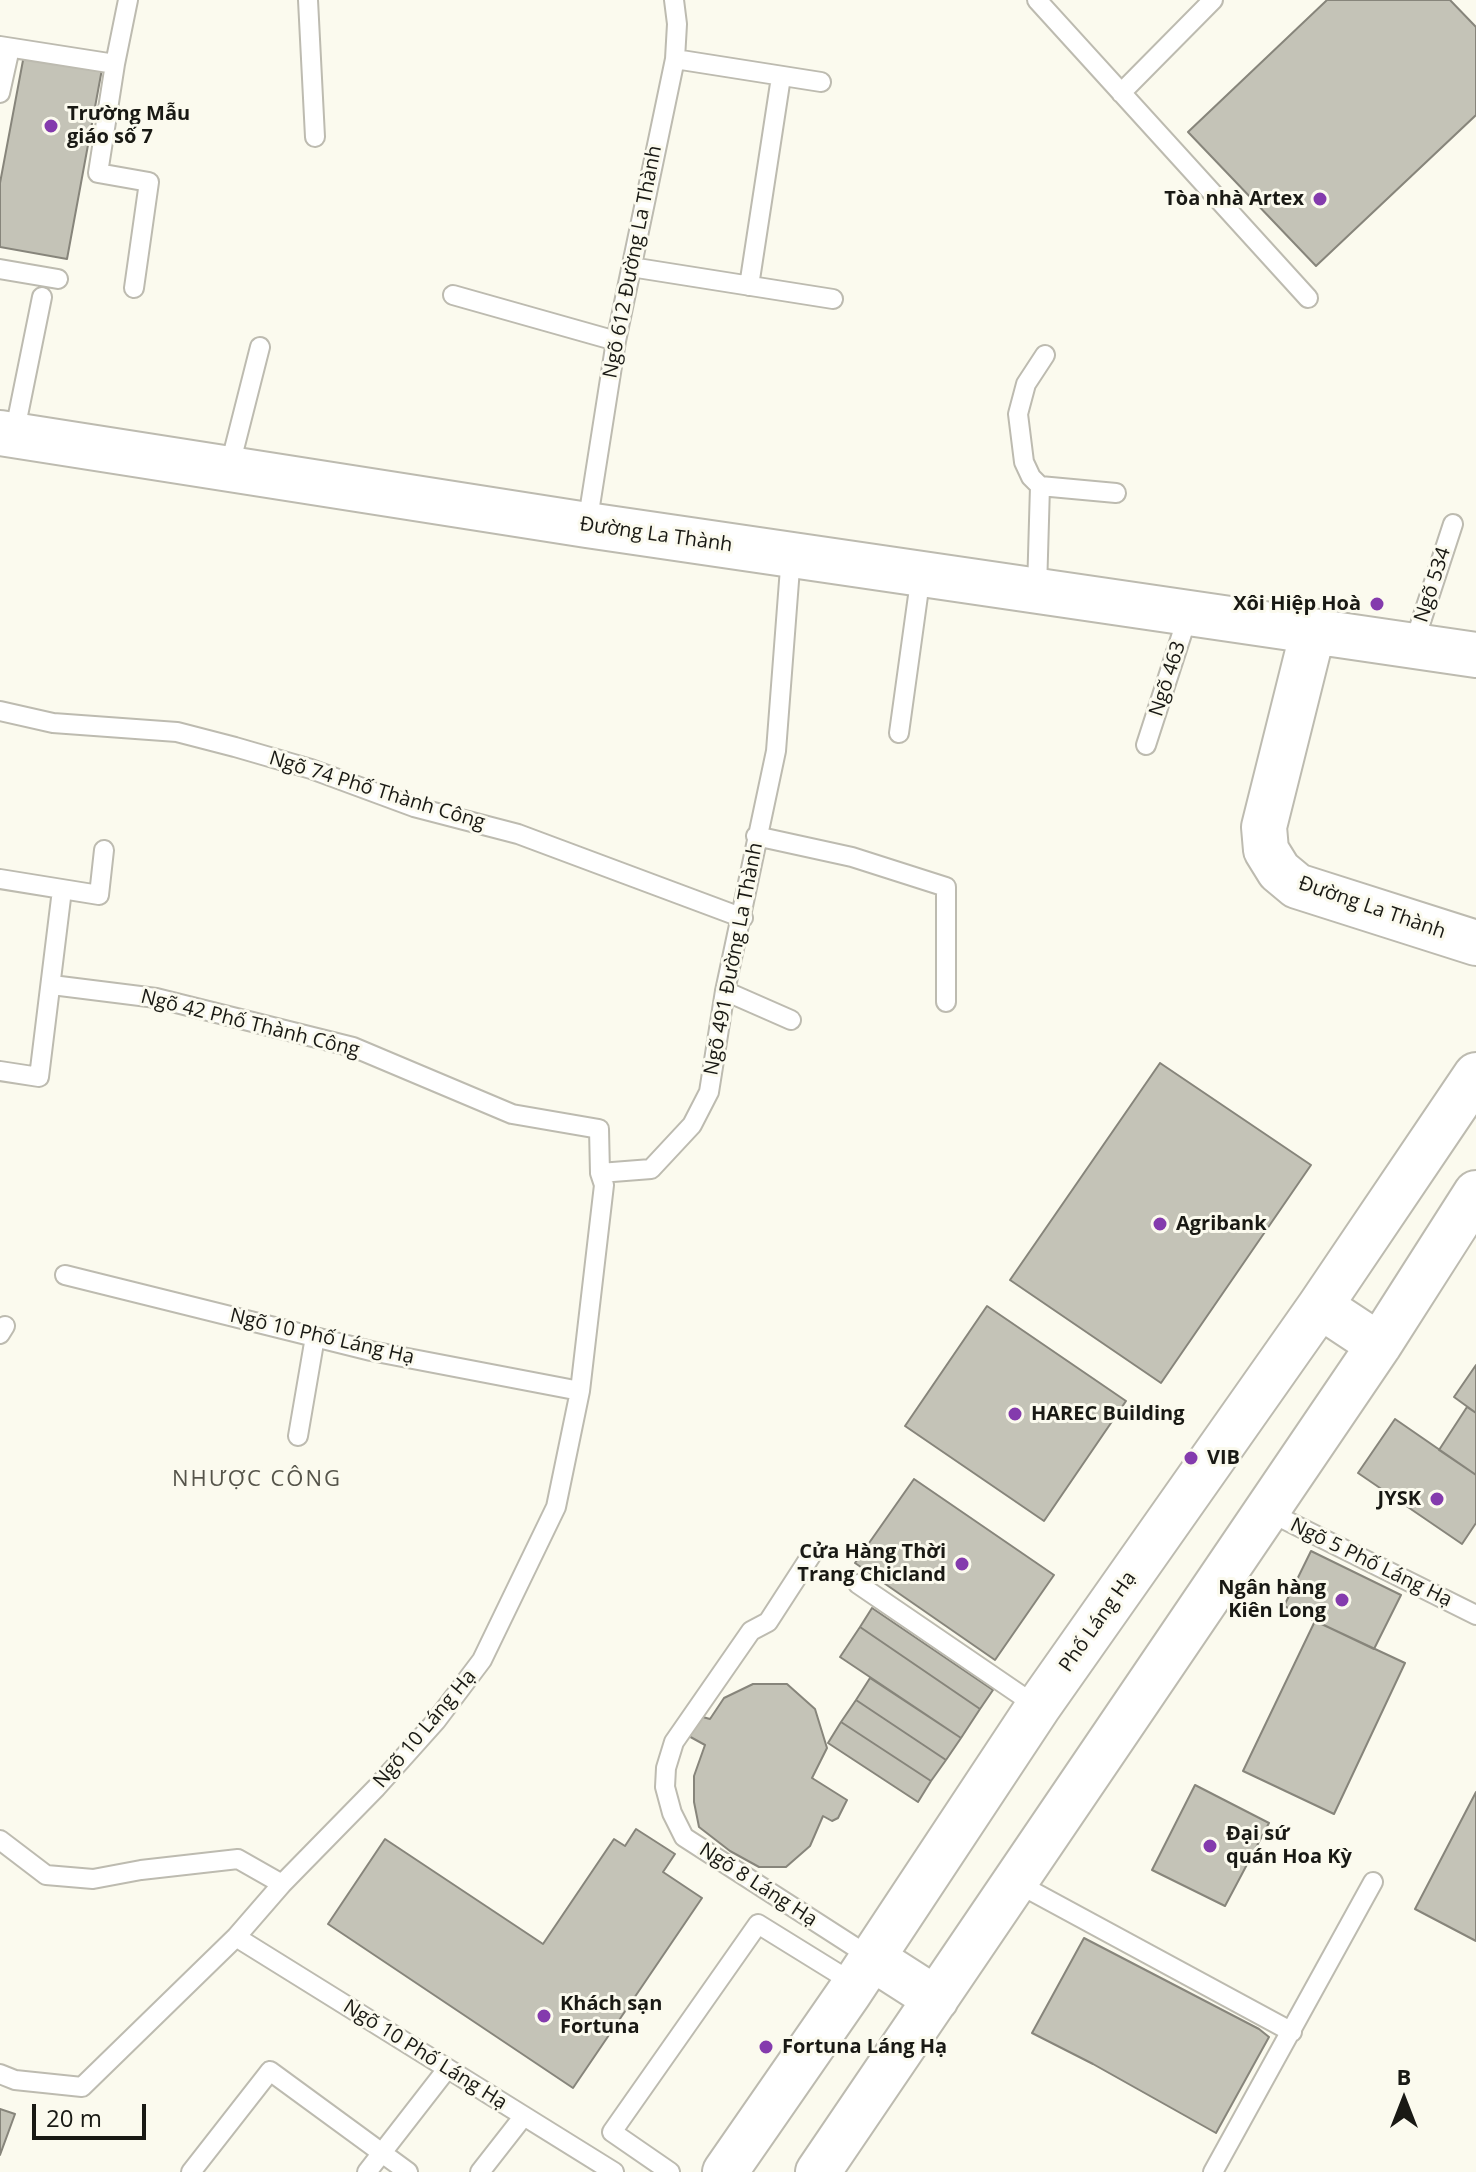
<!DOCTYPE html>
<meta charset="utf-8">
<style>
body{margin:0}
#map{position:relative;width:1476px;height:2172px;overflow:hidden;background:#fbfaee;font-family:"Open Sans",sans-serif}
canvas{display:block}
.north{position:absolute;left:1364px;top:2060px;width:80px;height:80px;-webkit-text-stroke:6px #fbfaee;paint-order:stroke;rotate:0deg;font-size:22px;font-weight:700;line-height:32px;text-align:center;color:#191914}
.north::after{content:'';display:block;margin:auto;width:28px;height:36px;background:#191914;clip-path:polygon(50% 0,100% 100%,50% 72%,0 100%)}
.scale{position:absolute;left:32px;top:2104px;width:114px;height:36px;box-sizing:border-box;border:4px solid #191914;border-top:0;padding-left:10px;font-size:24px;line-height:28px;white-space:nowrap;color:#191914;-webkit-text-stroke:6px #fbfaee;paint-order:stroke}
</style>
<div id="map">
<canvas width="1476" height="2172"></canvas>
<div class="north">B</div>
<div class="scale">20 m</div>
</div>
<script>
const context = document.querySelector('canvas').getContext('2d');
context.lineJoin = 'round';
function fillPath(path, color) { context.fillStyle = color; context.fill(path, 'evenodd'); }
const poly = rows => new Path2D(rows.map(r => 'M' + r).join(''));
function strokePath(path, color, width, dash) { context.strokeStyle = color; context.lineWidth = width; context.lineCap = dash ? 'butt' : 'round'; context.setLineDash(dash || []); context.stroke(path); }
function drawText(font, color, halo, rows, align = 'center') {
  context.font = font + ' "Open Sans",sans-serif'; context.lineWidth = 6; context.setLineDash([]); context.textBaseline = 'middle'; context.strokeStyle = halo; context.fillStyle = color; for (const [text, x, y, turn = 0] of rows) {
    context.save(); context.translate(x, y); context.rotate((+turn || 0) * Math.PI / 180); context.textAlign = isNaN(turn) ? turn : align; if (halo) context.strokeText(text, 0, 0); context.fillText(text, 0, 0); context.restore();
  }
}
const building = poly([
 [1327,0,1450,0,1476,27,1476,115,1316,266,1188,132,1327,0],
 [24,55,102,69,67,259,0,247,0,183,24,55],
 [1160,1063,1311,1165,1161,1383,1010,1280,1160,1063],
 [987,1306,1126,1401,1044,1521,905,1426,987,1306],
 [1476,1365,1476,1413,1454,1397,1476,1365],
 [1467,1407,1476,1413,1476,1475,1439,1450,1467,1407],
 [1395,1419,1476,1475,1476,1523,1462,1544,1358,1473,1395,1419],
 [914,1479,1054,1575,995,1660,855,1563,914,1479],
 [1311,1551,1401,1595,1374,1649,1284,1606,1311,1551],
 [872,1608,993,1690,980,1709,860,1627,872,1608],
 [1315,1621,1405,1663,1334,1814,1243,1771,1315,1621],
 [860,1627,980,1709,961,1738,840,1657,860,1627],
 [870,1678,961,1738,946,1760,856,1700,870,1678],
 [753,1684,787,1684,815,1709,827,1748,812,1778,847,1800,838,1818,832,1821,823,1816,810,1846,786,1867,759,1867,730,1851,699,1827,694,1802,694,1776,705,1745,685,1734,699,1716,710,1719,724,1698,753,1684],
 [856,1700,946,1760,931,1781,841,1722,856,1700],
 [841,1722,931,1781,918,1802,828,1743,841,1722],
 [1195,1785,1269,1823,1225,1906,1152,1870,1195,1785],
 [1476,1792,1476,1941,1415,1909,1476,1792],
 [636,1829,675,1854,663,1872,702,1898,573,2088,328,1924,385,1839,543,1944,614,1839,625,1846,636,1829],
 [1084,1938,1259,2029,1269,2037,1216,2133,1093,2064,1032,2033,1084,1938],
 [0,2109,15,2114,0,2155,0,2109]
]);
fillPath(building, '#c4c3b7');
strokePath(building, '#87857b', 2);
const lane = poly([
 [308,0,315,137],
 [1037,0,1308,298],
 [0,46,115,64,128,0],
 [675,59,821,82],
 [115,64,98,173,149,182,134,288],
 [0,93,10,48],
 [1121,93,1213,0],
 [631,267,833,299],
 [0,269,58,279],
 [749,286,781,77],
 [453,295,616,341],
 [1045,355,1026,384,1018,414,1024,462,1031,477,1040,486,1116,493],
 [14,435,42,297],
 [229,469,260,347],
 [587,525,616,341,675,59,677,24,674,0],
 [1037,590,1040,486],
 [1413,646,1453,524],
 [0,711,53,723,177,732,235,747,311,769,414,807,518,834,743,918],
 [899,733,921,574],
 [1146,745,1189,612],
 [756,836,852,857,946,887,946,1002],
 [0,879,99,895,104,850],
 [52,985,156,998,353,1047,512,1114,599,1129,600,1173],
 [725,991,791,1020],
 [0,1071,39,1077,62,890],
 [65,1275,371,1351,580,1391],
 [0,1334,5,1326],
 [298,1436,315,1337],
 [1267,1511,1476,1615],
 [812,1554,768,1622,751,1631,674,1742,666,1768,665,1787,672,1813,684,1837,872,1958],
 [858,1584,1038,1707],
 [0,1840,46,1875,93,1879,141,1870,238,1859,282,1884],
 [1015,1882,1292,2032],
 [236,1937,614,2172],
 [0,2074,15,2080,82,2087,236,1937,282,1884,376,1788,436,1721,482,1660,556,1507,580,1391,604,1185,600,1173,651,1169,692,1125,709,1092,725,991,776,751,791,555],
 [191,2172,270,2071,408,2172],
 [367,2172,447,2069],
 [480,2172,523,2117],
 [670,2172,612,2132,758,1924,855,1984],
 [1213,2172,1373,1882]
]);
const secondary = poly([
 [0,433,587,525,1476,655],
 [1313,631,1264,827,1266,850,1279,871,1297,886,1476,943]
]);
const primary = poly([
 [1320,1306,1379,1345],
 [872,1958,936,1999],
 [725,2172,849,1993,1038,1707,1320,1306,1476,1075],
 [818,2172,1379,1345,1476,1193]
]);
strokePath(lane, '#bdbbb0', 22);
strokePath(secondary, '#bdbbb0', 48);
strokePath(primary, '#bdbbb0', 48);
strokePath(lane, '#fff', 18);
strokePath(secondary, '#fff', 44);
strokePath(primary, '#fff', 44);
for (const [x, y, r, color] of [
 [51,126,8,"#843bad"],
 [1320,199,8,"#843bad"],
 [1377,604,8,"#843bad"],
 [1160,1224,8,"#843bad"],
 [1015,1414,8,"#843bad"],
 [1191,1458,8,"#843bad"],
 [1437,1499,8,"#843bad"],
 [962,1564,8,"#843bad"],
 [1342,1600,8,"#843bad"],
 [1210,1846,8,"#843bad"],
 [544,2016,8,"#843bad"],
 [766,2047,8,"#843bad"]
]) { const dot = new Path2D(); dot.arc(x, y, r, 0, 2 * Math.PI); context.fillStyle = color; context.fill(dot); strokePath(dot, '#fbfaee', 3); }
drawText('bold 20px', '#191914', '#fbfaee', [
 ["Trường Mẫu",67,114],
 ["giáo số 7",67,137],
 ["Tòa nhà Artex",1304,199,"right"],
 ["Xôi Hiệp Hoà",1361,604,"right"],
 ["Agribank",1176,1224],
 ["HAREC Building",1031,1414],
 ["VIB",1207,1458],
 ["JYSK",1421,1499,"right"],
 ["Cửa Hàng Thời",946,1552,"right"],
 ["Trang Chicland",946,1575,"right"],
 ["Ngân hàng",1326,1588,"right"],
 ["Kiên Long",1326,1611,"right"],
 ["Đại sứ",1226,1834],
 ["quán Hoa Kỳ",1226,1857],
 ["Khách sạn",560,2004],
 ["Fortuna",560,2027],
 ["Fortuna Láng Hạ",782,2047]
], 'left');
drawText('20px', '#191914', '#fbfaee', [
 ["Ngõ 612 Đường La Thành",633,262,-79],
 ["Đường La Thành",656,535,8],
 ["Ngõ 534",1433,585,-72],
 ["Ngõ 463",1168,679,-72],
 ["Ngõ 74 Phố Thành Công",377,791,17],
 ["Đường La Thành",1372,908,19],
 ["Ngõ 491 Đường La Thành",734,959,-79],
 ["Ngõ 42 Phố Thành Công",250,1024,14],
 ["Ngõ 10 Phố Láng Hạ",322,1337,13],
 ["Ngõ 5 Phố Láng Hạ",1371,1563,26],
 ["Phố Láng Hạ",1098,1622,-55],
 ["Ngõ 10 Láng Hạ",425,1729,-50],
 ["Ngõ 8 Láng Hạ",758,1885,33],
 ["Ngõ 10 Phố Láng Hạ",425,2055,32]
]);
context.letterSpacing = '2px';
drawText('22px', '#55544a', '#fbfaee', [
 ["NHƯỢC CÔNG",257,1480]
]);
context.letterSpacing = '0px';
</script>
